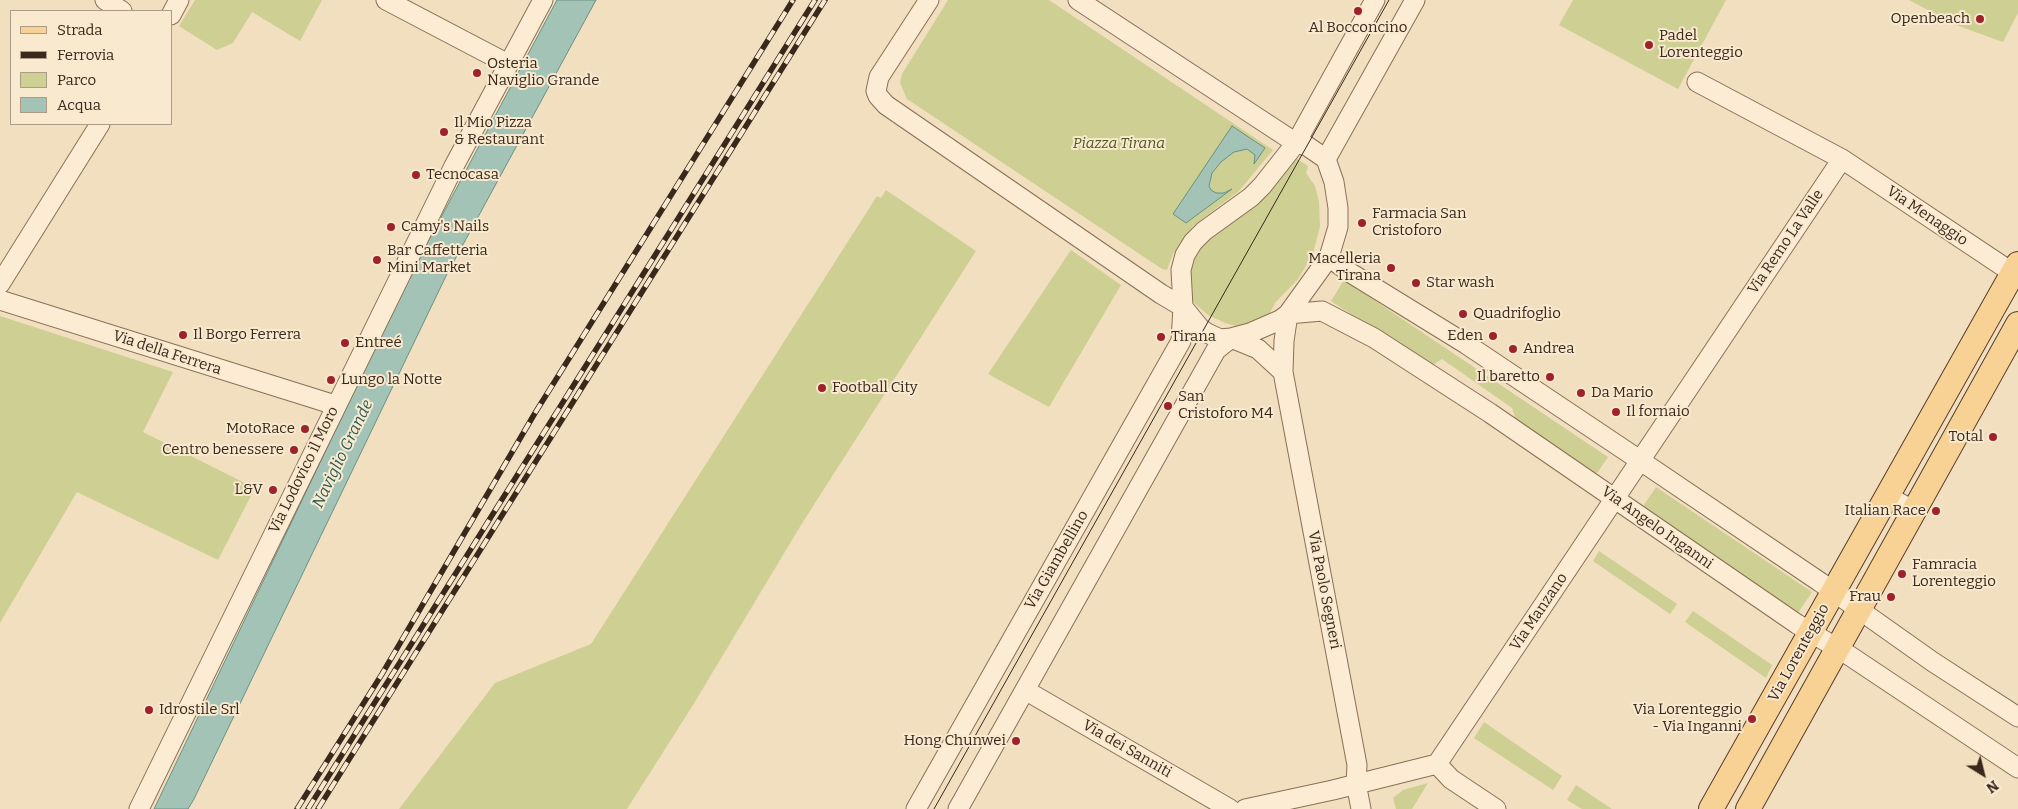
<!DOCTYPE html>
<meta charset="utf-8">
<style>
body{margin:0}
#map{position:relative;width:2018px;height:809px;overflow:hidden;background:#f1dfbf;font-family:Bitter,serif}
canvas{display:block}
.legend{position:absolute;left:10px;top:10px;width:162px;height:115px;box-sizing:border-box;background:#f8e9cf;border:1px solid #ac9c87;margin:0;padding:6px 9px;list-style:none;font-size:15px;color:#3a281c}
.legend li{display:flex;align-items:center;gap:10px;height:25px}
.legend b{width:25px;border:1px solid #ac9c87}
.north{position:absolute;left:1958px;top:749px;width:50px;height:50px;-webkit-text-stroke:4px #f8e9cf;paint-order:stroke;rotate:144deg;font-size:14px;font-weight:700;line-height:20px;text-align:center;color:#3a281c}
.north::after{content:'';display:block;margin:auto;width:18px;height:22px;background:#3a281c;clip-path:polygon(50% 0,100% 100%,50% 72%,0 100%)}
</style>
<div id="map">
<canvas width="2018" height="809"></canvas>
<ul class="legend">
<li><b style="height:6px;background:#f8d194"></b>Strada</li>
<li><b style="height:6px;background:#3a281c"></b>Ferrovia</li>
<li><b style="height:14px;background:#cdd092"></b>Parco</li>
<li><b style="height:14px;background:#a3c3b7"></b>Acqua</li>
</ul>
<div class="north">N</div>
</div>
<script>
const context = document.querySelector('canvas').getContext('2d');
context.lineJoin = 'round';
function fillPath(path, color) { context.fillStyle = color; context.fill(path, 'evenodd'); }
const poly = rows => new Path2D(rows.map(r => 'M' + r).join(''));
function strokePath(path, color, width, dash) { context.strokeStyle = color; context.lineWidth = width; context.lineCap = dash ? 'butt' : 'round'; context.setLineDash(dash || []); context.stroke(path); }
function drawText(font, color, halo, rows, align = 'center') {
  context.font = font + ' Bitter,serif'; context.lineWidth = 4; context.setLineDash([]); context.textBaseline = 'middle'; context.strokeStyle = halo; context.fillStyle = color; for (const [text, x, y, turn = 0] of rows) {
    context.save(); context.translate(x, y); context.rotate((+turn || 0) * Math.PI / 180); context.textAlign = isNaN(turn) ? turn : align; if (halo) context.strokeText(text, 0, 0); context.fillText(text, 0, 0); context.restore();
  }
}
fillPath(poly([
 [195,0,322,0,300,41,252,12,233,43,217,50,179,26],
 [948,0,1049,0,1273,150,1239,191,1193,226,1173,254,1167,270,1162,269,907,99,900,83,902,74],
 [1573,0,1726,0,1678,89,1559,25],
 [1909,0,2018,0,2018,13,2003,42,1956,25],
 [1297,159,1308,166,1306,173,1315,186,1319,201,1320,226,1313,254,1298,279,1275,303,1270,313,1246,324,1236,326,1225,323,1208,315,1194,303,1190,295,1189,266,1200,247,1208,239,1248,211,1271,187,1292,160],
 [886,190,976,251,801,525,693,705,627,809,399,809,495,683,591,644,877,196,881,198],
 [1071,250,1121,285,1049,407,988,374],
 [1344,280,1608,457,1595,476,1518,426,1512,408,1442,359,1430,367,1331,301],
 [0,316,173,372,143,432,255,488,218,560,77,492,0,623],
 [1656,487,1812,592,1798,613,1642,508],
 [1599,551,1677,604,1670,614,1593,561],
 [1693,611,1772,665,1766,678,1685,622],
 [1484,722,1562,776,1553,790,1474,738],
 [1428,783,1412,809,1396,809,1393,798,1403,790],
 [1576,785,1612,809,1582,809,1567,800]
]), '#cdd092');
const water = poly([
 [557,0,596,0,447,274,194,799,188,809,154,809,407,281,557,0],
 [1232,126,1265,148,1254,164,1255,155,1247,149,1234,152,1221,162,1212,173,1209,186,1211,190,1216,193,1224,193,1232,189,1186,223,1173,214,1232,126]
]);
fillPath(water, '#a3c3b7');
strokePath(water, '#699184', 1);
const minor = poly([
 [105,0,122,11],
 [386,0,508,64],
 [929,0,879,77,876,91,878,96,886,105,1161,294,1183,307,1200,328,1207,333,1220,339,1231,338,1250,333,1280,320,1288,314,1329,257,1338,227,1338,208,1334,182,1326,159,1307,146,1296,143,1078,0],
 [171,15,179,0],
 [1697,82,1842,159,2013,273],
 [1326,159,1415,0],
 [1329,257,1349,272,1466,344,1626,451,1820,582,1933,662,2018,717],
 [0,284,100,124],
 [0,300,335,405],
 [1288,314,1322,311,1374,338,1490,413,1797,624,1850,656,2018,768],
 [1288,314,1284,341,1283,372,1357,765,1356,783,1361,809],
 [1231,338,1258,349,1283,372],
 [1887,496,1913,510],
 [1025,690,1230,809],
 [1437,764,1842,159],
 [1437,764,1451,779,1496,809],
 [139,809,454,166,543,0],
 [916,809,1181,341,1183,307,1181,270,1185,255,1193,242,1204,231,1251,197,1262,186,1296,143,1375,0],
 [958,809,1216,350,1231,338],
 [1245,809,1333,790,1437,764]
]);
const major = poly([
 [1711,809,2018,264],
 [1748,809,2018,324]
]);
strokePath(minor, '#8b6f56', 21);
strokePath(major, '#583d2b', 26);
strokePath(minor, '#fbecd3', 19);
strokePath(major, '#f8d194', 24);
strokePath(poly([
 [934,809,1389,0]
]), '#3a281c', 1);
const rail = poly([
 [297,809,382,674,535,413,793,0],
 [308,809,815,0],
 [318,809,825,0]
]);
strokePath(rail, '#3a281c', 5.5);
strokePath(rail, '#f8e9cf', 4, [11]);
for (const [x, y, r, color] of [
 [1358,11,5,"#9f222b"],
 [1980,19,5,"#9f222b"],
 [1649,45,5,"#9f222b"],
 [477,73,5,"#9f222b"],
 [444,132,5,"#9f222b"],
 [416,175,5,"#9f222b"],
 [1362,223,5,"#9f222b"],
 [391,227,5,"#9f222b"],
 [377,260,5,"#9f222b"],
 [1391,268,5,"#9f222b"],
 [1416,283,5,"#9f222b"],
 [1463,314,5,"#9f222b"],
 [183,335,5,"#9f222b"],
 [1493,336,5,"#9f222b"],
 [1161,337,5,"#9f222b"],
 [345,343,5,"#9f222b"],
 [1513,349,5,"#9f222b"],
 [1550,377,5,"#9f222b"],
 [331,380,5,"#9f222b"],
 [822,388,5,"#9f222b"],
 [1581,393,5,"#9f222b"],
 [1168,406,5,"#9f222b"],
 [1616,412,5,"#9f222b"],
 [305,429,5,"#9f222b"],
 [1993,437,5,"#9f222b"],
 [294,450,5,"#9f222b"],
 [273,490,5,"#9f222b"],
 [1936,511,5,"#9f222b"],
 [1902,574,5,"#9f222b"],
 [1891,597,5,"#9f222b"],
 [149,710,5,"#9f222b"],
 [1752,719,5,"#9f222b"],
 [1016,741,5,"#9f222b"]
]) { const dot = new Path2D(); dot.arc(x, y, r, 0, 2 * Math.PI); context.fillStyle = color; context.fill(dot); strokePath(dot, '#f8e9cf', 2); }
drawText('15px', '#3a281c', '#f8e9cf', [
 ["Openbeach",1970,19,"right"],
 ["Al Bocconcino",1358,28,"center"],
 ["Padel",1659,36],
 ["Lorenteggio",1659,53],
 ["Osteria",487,64],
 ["Naviglio Grande",487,81],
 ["Il Mio Pizza",454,123],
 ["& Restaurant",454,140],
 ["Tecnocasa",426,175],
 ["Farmacia San",1372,214],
 ["Cristoforo",1372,231],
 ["Camy's Nails",401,227],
 ["Bar Caffetteria",387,251],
 ["Mini Market",387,268],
 ["Macelleria",1381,259,"right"],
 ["Tirana",1381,276,"right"],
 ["Star wash",1426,283],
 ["Quadrifoglio",1473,314],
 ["Il Borgo Ferrera",193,335],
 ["Eden",1483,336,"right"],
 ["Tirana",1171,337],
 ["Entreé",355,343],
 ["Andrea",1523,349],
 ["Il baretto",1540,377,"right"],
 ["Lungo la Notte",341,380],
 ["Football City",832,388],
 ["Da Mario",1591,393],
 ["San",1178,397],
 ["Cristoforo M4",1178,414],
 ["Il fornaio",1626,412],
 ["MotoRace",295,429,"right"],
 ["Total",1983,437,"right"],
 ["Centro benessere",284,450,"right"],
 ["L&V",263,490,"right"],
 ["Italian Race",1926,511,"right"],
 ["Famracia",1912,565],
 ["Lorenteggio",1912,582],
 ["Frau",1881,597,"right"],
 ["Idrostile Srl",159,710],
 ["Via Lorenteggio",1742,710,"right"],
 ["- Via Inganni",1742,727,"right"],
 ["Hong Chunwei",1006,741,"right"]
], 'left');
drawText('italic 15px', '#4e5821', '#f8e9cf', [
 ["Piazza Tirana",1119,144]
]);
drawText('15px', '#3a281c', '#f8e9cf', [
 ["Via Menaggio",1927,216,34],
 ["Via Remo La Valle",1786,242,-56],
 ["Via della Ferrera",167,353,18],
 ["Via Lodovico il Moro",304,470,-64],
 ["Via Angelo Inganni",1657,528,35],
 ["Via Giambellino",1057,560,-60],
 ["Via Paolo Segneri",1324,590,79],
 ["Via Manzano",1539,612,-56],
 ["Via Lorenteggio",1799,653,-61],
 ["Via dei Sanniti",1127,749,30]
]);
drawText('italic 16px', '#2a5a54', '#f8e9cf', [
 ["Naviglio Grande",343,454,-64]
]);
</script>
